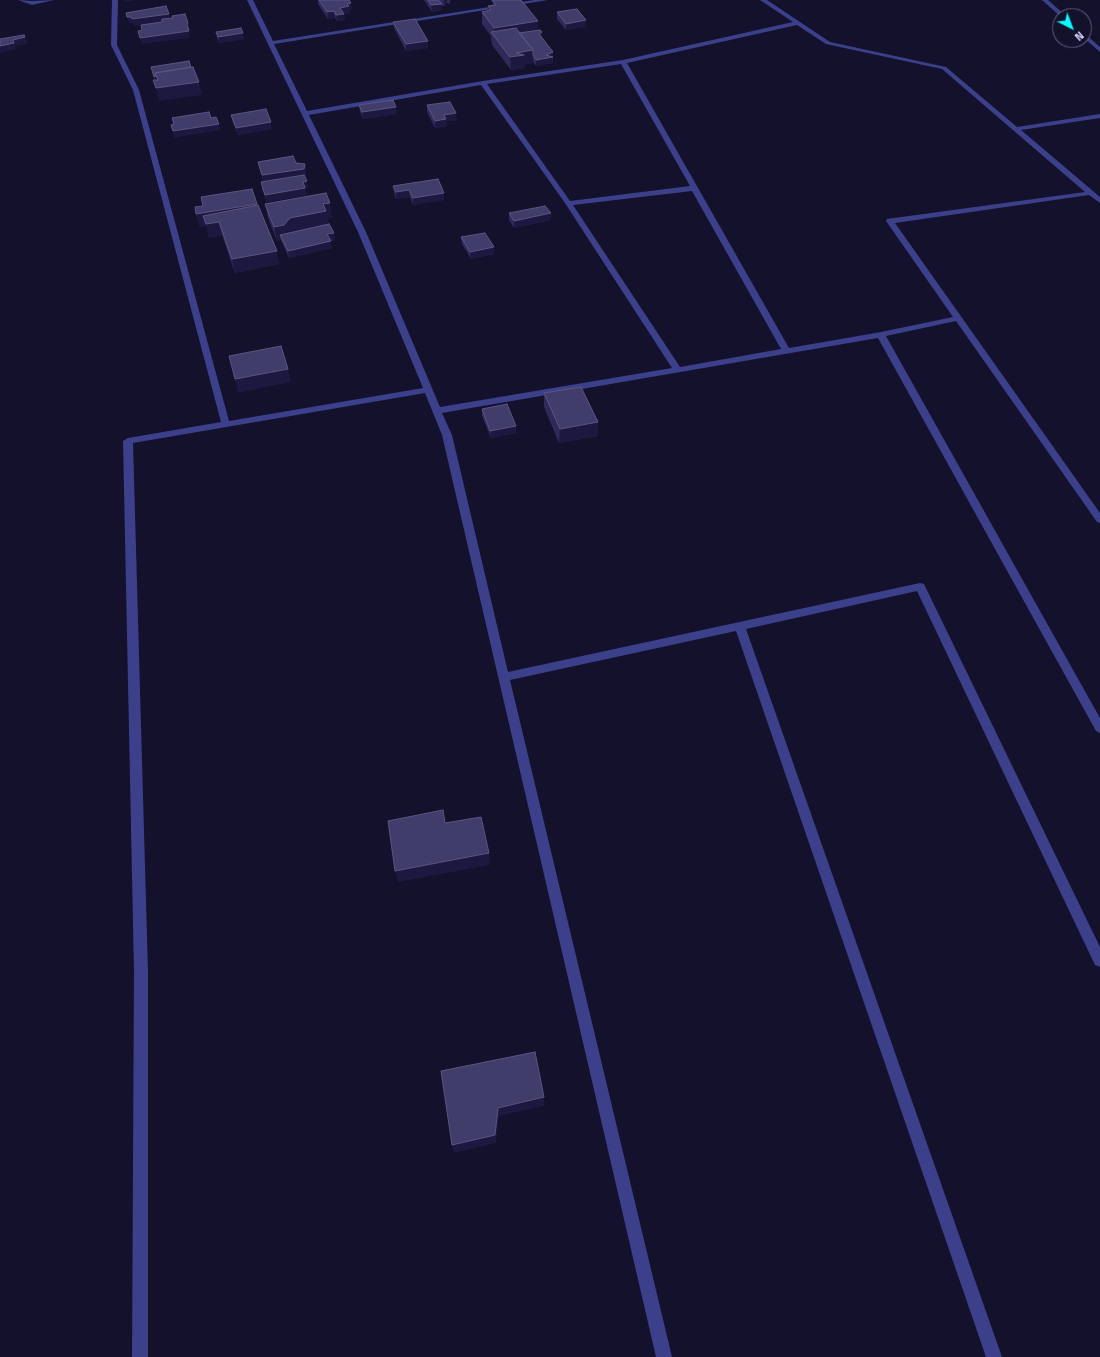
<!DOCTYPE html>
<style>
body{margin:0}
#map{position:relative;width:1100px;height:1357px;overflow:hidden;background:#13112b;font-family:"Titillium Web",sans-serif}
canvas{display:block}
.north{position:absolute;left:1052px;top:8px;width:40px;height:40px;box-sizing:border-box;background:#13112b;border:1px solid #636180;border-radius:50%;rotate:138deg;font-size:11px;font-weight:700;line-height:16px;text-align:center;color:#dbdaff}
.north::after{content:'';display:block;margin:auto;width:14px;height:18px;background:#06fdff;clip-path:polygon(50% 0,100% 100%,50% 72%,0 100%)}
</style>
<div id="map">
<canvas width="1100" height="1357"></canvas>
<div class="north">N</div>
</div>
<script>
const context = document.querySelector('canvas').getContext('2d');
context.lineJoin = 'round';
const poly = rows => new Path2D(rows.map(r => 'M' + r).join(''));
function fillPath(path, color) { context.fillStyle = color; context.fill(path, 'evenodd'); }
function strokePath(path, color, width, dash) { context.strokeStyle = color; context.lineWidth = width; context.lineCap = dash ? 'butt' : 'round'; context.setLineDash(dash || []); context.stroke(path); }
fillPath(poly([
 [18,0,32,1,54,0,32,5,18,0],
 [112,0,118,0,117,45,139,90,229,421,423,388,358,232,247,0,253,0,273,41,534,0,548,0,274,44,307,111,483,81,623,60,793,22,760,0,767,0,830,42,946,67,1017,127,1100,114,1100,118,1021,130,1100,197,1100,203,1089,195,895,223,1100,513,1100,523,1097,522,956,321,886,336,1100,718,1100,733,1096,731,878,338,442,413,452,435,508,672,920,583,924,584,1100,947,1100,967,1095,965,917,591,746,629,1002,1357,986,1357,736,631,510,680,672,1357,656,1357,442,435,425,393,133,443,148,972,148,1357,132,1357,134,972,123,441,128,438,221,422,133,90,111,45,112,0],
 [797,25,826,44,942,69,1085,192,887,219,886,221,953,317,881,332,789,348,627,63,797,25],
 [621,64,690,186,570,201,487,84,621,64],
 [481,85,565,203,672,368,440,407,366,232,309,115,481,85],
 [692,191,781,349,680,367,573,205,692,191],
 [1042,0,1048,0,1066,16,1060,16,1042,0],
 [1084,33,1100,47,1100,52,1084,38,1084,33]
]), '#3c408a');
fillPath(poly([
 [318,0,349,0,352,9,349,10,350,13,344,14,345,20,337,21,335,18,328,19,318,4],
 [424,0,450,0,450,4,447,3,444,6,442,6,442,10,432,12],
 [492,0,538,30,542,37,553,52,553,63,536,66,533,62,533,63,525,64,525,68,511,70,492,45,491,36,482,24,482,12,488,11,488,6,493,5],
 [557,12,586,20,586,27,566,30,557,19],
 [393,22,428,41,428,48,406,51,394,28],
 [216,32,245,39,219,43,217,38],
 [359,105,397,114,363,119,360,112],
 [427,105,457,120,447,121,447,126,435,128,427,112],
 [231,115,272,129,238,135,233,122],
 [258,162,305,164,306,171,306,175,305,176,308,187,305,189,307,195,267,202,262,189,261,182,263,181],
 [393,186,444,200,413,205,410,197,396,199,394,193],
 [265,204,332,217,327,218,329,224,334,233,335,240,330,241,332,248,289,258,281,240,277,241,268,218],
 [257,205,279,264,235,273,222,235,209,238,206,226,200,227,196,214],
 [509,213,551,220,514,228,509,220],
 [461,237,494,254,471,259,462,244],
 [544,393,598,436,559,443,544,407],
 [482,409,516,433,491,438,482,416]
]), '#2f2a59');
fillPath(poly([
 [124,0,138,0,125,2],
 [444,0,447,0,447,3,444,6],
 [351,3,352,9,349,10,350,13,344,14,345,20,337,21,336,15,340,8],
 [442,4,442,10,432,12,431,5],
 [334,11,335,18,328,19,327,12],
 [169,14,170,20,134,26,132,19],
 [127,17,131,17,133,23,129,24],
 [586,20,586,27,566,30,566,24],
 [538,21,538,34,495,37,494,28],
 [188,23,190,30,188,30,187,24],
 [189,31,190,38,142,44,140,38],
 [542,32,542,38,539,34],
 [243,33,245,39,219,43,218,37],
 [25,37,28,44,15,46,16,49,0,53,0,46,13,40],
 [428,41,428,48,406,51,406,44],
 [533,50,533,63,525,64,525,68,511,70,510,57,516,53],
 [553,52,553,63,536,66,536,60],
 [156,76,158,83,155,83,154,77],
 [199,82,202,95,159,101,156,88],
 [396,107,397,114,363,119,362,112],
 [456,113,457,120,447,121,447,126,435,128,435,121,444,115],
 [271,122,272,129,238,135,236,128],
 [219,124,220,130,174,138,173,131],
 [305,164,306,171,306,175,263,182,262,175],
 [307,181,308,187,305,189,307,195,267,202,265,195,303,182],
 [409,190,410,197,396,199,396,192],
 [444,193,444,200,413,205,413,198],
 [330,203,332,217,327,218,329,225,292,232,287,239,280,235,281,240,277,241,274,227,290,218,323,204],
 [257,204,260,218,219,222,222,235,209,238,203,216,206,226,200,227,196,214],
 [551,213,551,220,514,228,514,221],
 [334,233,335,240,328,241,327,234],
 [331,241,332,248,289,258,288,251],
 [494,247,494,254,471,259,470,252],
 [277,251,279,264,235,273,232,259],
 [288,369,291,382,238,393,235,379],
 [598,422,598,436,559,443,560,429],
 [516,426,516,433,491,438,490,431],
 [489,853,490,865,398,882,395,871],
 [544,1097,544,1106,499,1116,496,1143,454,1153,452,1145,498,1108]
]), '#1c183f');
const building = poly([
 [319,0,349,0,351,3,347,4,349,6,340,8,344,14,336,15,334,11,327,12,319,0],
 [428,0,438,0,442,4,431,5,428,0],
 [492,0,521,0,538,21,494,28,482,12,491,10,488,6,496,5,492,0],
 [166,6,169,14,132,19,131,17,127,17,126,13,166,6],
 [577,9,586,20,566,24,557,12,577,9],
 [185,14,188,23,187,24,189,31,140,38,138,31,142,30,141,25,162,22,162,19,173,18,172,16,185,14],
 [415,19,428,41,406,44,393,22,415,19],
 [241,28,243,33,218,37,216,32,241,28],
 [516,28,533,50,516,53,524,55,510,57,491,32,516,28],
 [540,30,542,32,539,34,553,52,546,55,553,57,536,60,533,55,533,50,519,33,540,30],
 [24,35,25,37,13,40,14,43,0,46,0,39,24,35],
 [189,61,191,67,155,73,156,76,154,77,151,67,189,61],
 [193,67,199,82,156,88,153,80,158,80,155,73,193,67],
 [393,100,396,107,362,112,359,105,393,100],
 [450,102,456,113,444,115,446,119,435,121,427,105,450,102],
 [266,109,271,122,236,128,231,115,266,109],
 [209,112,211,118,216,117,219,124,173,131,171,125,174,124,172,118,209,112],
 [293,156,296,163,305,164,304,169,262,175,258,162,293,156],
 [304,175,307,181,303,182,305,188,265,195,261,182,304,175],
 [438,179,444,193,413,198,409,190,396,192,393,186,438,179],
 [252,189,257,204,196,214,195,207,203,206,201,197,252,189],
 [326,193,330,203,323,204,326,211,290,218,284,225,274,227,265,204,326,193],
 [258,205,277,251,232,259,219,222,206,224,203,216,258,205],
 [545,206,551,213,514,221,509,213,545,206],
 [329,224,334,233,327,234,331,241,288,251,280,235,329,224],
 [485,233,494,247,470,252,461,237,485,233],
 [281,346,288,369,235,379,229,356,281,346],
 [581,387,598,422,560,429,544,393,581,387],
 [507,404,516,426,490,431,482,409,507,404],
 [443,810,445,823,481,817,489,853,395,871,388,821,443,810],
 [535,1052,544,1097,498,1108,495,1135,452,1145,441,1071,535,1052]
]);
fillPath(building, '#413d6a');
strokePath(building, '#5a5682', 1);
</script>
